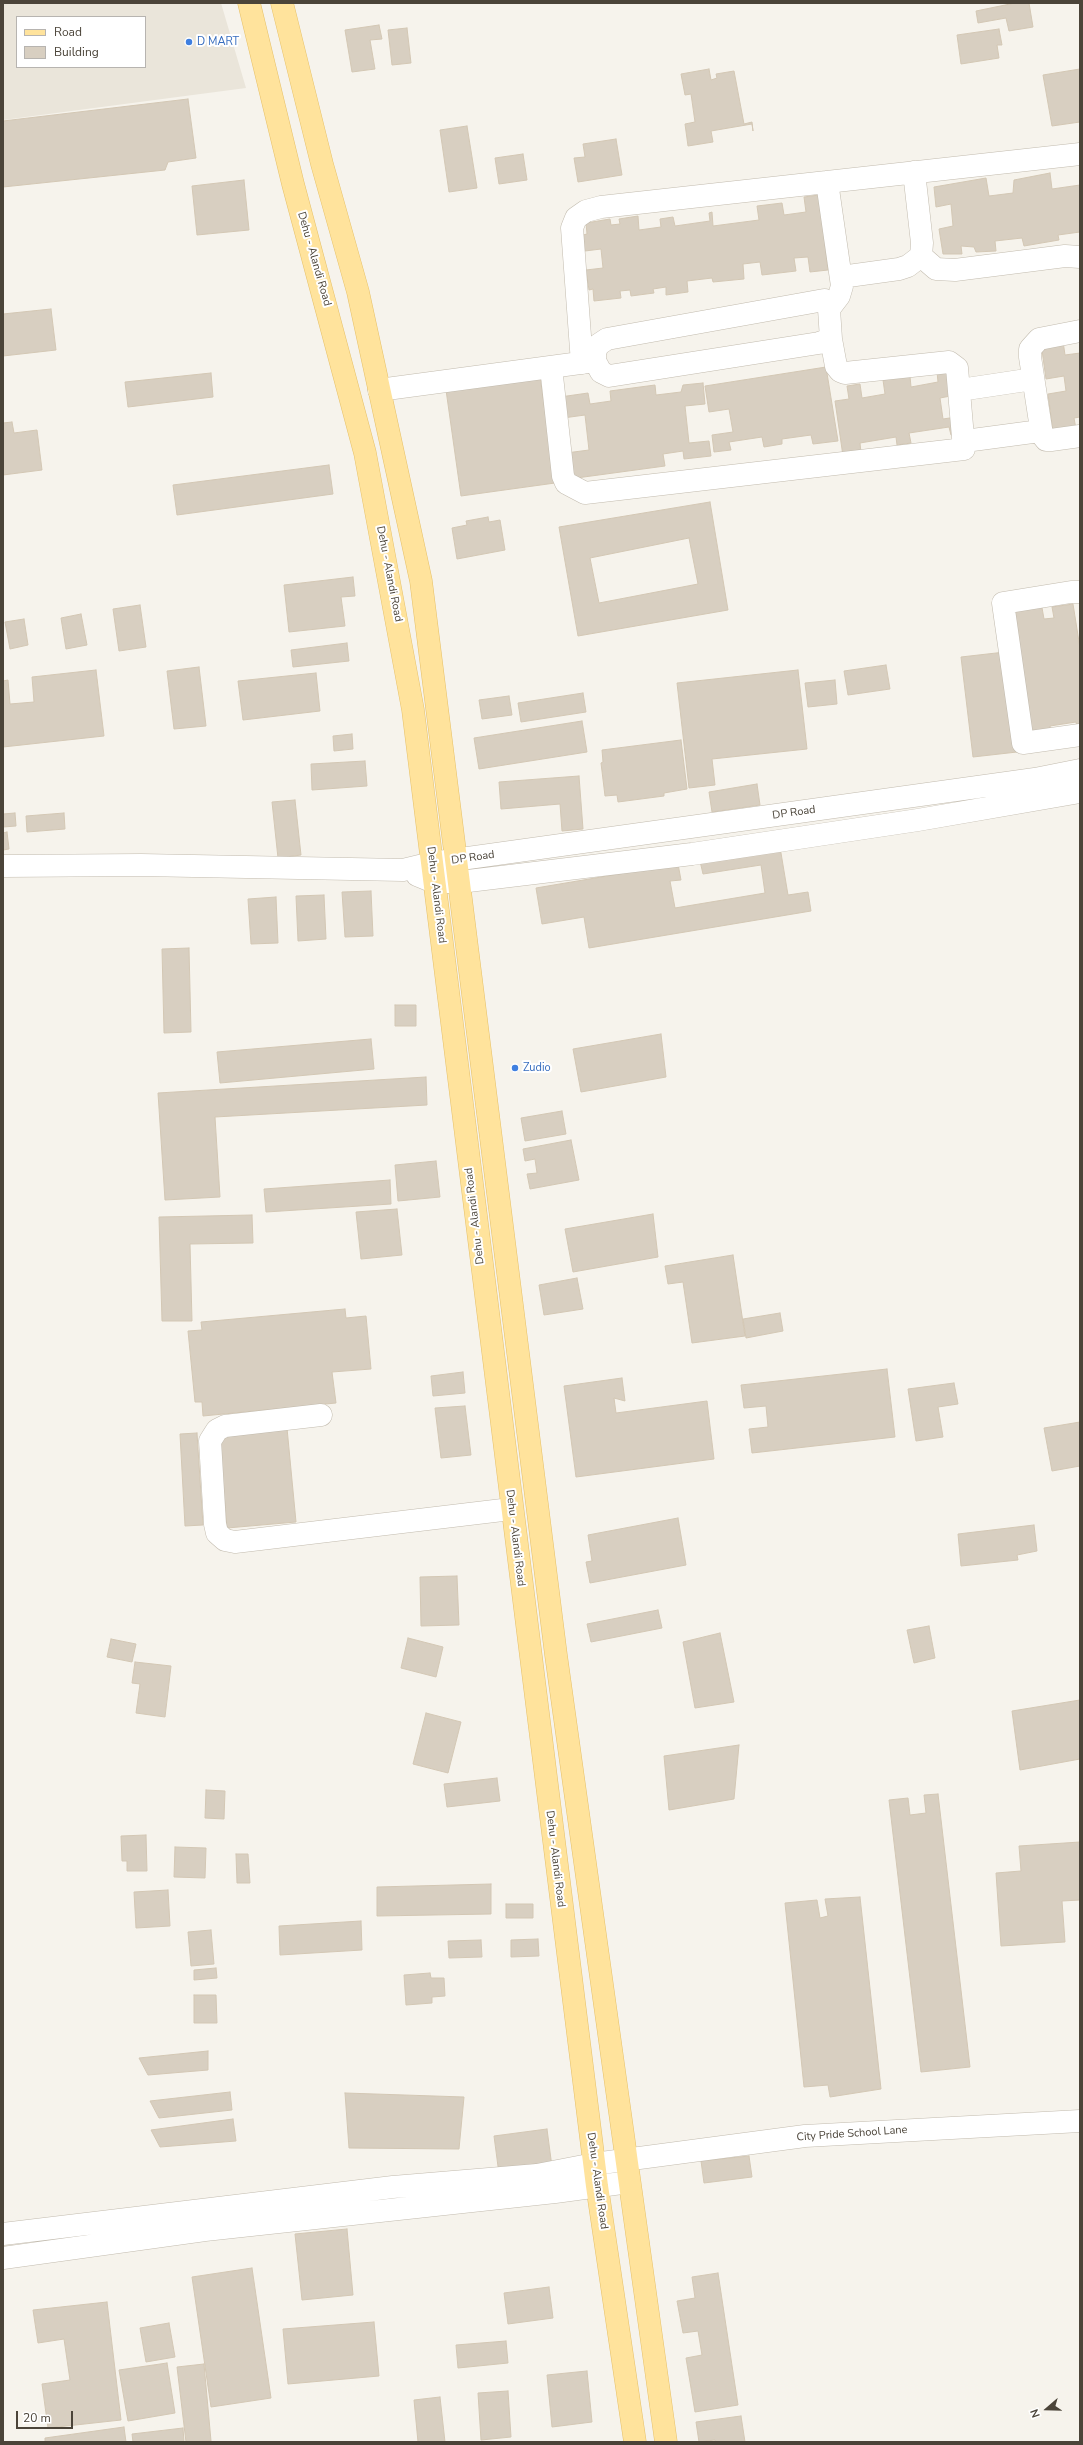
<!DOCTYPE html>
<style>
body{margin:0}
#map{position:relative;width:1083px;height:2445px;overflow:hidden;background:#f6f3ec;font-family:"Nunito Sans",sans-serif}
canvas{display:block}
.frame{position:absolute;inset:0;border:4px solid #4b4439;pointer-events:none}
.legend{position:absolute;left:16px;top:16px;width:130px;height:52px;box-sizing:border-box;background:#fff;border:1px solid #b7b4b0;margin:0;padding:5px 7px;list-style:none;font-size:12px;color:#4b4439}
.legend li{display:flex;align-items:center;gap:8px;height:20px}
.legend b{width:20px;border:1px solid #b7b4b0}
.north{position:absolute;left:1027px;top:2389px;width:40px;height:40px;-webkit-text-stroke:3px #fff;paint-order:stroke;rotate:250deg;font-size:11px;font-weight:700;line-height:16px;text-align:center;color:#4b4439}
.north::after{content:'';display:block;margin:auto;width:14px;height:18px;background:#4b4439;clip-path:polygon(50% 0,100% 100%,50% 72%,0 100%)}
.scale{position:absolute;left:16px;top:2411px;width:57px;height:18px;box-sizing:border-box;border:2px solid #4b4439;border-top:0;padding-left:5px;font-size:12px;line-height:14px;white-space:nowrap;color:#4b4439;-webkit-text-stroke:3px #fff;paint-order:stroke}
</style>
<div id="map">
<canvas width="1083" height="2445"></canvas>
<div class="frame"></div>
<ul class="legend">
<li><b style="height:5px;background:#ffe39c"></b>Road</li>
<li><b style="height:11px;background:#d8cfc1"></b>Building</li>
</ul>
<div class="north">N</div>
<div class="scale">20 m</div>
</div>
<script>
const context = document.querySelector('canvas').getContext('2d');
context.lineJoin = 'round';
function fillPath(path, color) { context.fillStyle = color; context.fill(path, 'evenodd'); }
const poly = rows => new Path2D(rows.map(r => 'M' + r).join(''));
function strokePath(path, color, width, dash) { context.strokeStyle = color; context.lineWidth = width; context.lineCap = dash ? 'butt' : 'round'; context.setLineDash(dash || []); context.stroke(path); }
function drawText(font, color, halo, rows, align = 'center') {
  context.font = font + ' "Nunito Sans",sans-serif'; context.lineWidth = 4; context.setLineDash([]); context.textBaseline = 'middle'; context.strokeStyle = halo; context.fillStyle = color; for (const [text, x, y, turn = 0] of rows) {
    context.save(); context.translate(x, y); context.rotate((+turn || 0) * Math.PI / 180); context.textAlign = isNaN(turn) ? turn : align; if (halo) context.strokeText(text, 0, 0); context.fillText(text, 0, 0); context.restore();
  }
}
fillPath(poly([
 [3,3,221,3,246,88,3,120],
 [17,17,145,17,145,67,17,67]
]), '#eae5da');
const building = poly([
 [1015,3,1029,3,1033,27,1009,31,1006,18,978,23,976,11,1015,3],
 [379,25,382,39,370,40,375,69,352,72,345,30,379,25],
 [407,28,411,63,392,65,388,30,407,28],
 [999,29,1002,45,997,45,999,58,961,64,957,35,999,29],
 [709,69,711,80,717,78,716,74,734,71,744,124,752,122,753,131,752,124,711,131,713,142,688,146,685,124,695,122,691,94,685,95,681,74,709,69],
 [1080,69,1080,122,1052,126,1043,75,1080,69],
 [188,99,196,158,168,162,165,170,3,187,3,121,188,99],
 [467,126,477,188,449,192,440,130,467,126],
 [616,139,622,175,578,182,574,158,585,157,583,144,616,139],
 [523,154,527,180,499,184,495,158,523,154],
 [1050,173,1052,189,1080,185,1080,232,1058,235,1059,240,1024,246,1022,238,995,241,996,251,976,252,974,247,961,246,962,254,943,254,939,229,953,226,951,204,936,207,934,187,986,178,989,196,1013,193,1014,180,1050,173],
 [244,180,249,230,197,235,192,186,244,180],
 [819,195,828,270,810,272,808,257,794,258,796,271,762,275,760,262,743,264,744,279,713,282,712,278,687,281,688,292,666,295,666,287,653,289,654,293,631,296,630,290,620,291,621,298,594,301,593,289,589,290,586,270,603,268,601,249,585,251,583,235,587,234,586,223,610,219,611,225,620,224,619,219,638,216,639,230,661,227,660,219,673,217,675,226,710,221,709,213,712,212,713,226,759,220,757,206,782,203,784,215,806,212,804,197,819,195],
 [51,309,56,350,3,356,3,314,51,309],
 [1063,341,1065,355,1080,353,1080,417,1074,418,1076,429,1053,432,1048,394,1066,391,1064,376,1046,379,1041,343,1063,341],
 [826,367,838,441,813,444,811,435,782,439,782,444,764,447,762,437,729,442,731,450,714,452,712,435,733,432,729,409,709,412,705,386,826,367],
 [952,370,956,395,940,398,943,419,956,417,958,434,951,435,949,427,909,433,911,443,897,445,896,437,860,443,861,453,843,456,835,401,849,399,847,386,860,384,862,398,885,394,883,380,910,376,911,387,938,382,937,372,952,370],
 [211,373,213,397,128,407,125,382,211,373],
 [540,376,555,483,461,496,446,390,540,376],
 [703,383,705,404,685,406,689,443,709,441,711,456,684,459,683,451,663,454,665,466,569,479,566,453,589,450,585,415,563,418,560,397,588,393,590,404,611,401,610,391,655,385,656,395,681,392,683,385,703,383],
 [12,422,14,433,37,430,42,470,3,475,3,423,12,422],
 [329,465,333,494,177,515,173,485,329,465],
 [710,502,728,610,578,636,559,527,710,502],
 [689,538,698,584,599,603,590,558,689,538],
 [488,517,489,522,500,520,505,550,457,559,452,528,467,525,466,521,488,517],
 [353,577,355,596,341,597,345,626,289,632,284,585,353,577],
 [1041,602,1044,619,1054,618,1052,607,1073,604,1080,648,1080,727,1077,727,1076,722,1050,726,1051,733,1027,736,1008,607,1041,602],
 [140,605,146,647,119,651,113,609,140,605],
 [81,614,87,645,66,649,61,618,81,614],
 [24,619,28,645,10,649,5,622,24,619],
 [347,643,349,661,293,667,291,650,347,643],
 [1005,652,1017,752,973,757,961,657,1005,652],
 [886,665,890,689,848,695,844,671,886,665],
 [199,667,206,726,174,729,167,671,199,667],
 [96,670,104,736,3,747,3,681,8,680,10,704,34,702,32,677,96,670],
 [798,670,807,749,712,759,715,785,689,788,677,683,798,670],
 [316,673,320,711,243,720,238,681,316,673],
 [835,680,837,704,808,707,805,683,835,680],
 [583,693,586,712,521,722,518,703,583,693],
 [509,696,512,715,482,719,479,700,509,696],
 [582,721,587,752,479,769,474,738,582,721],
 [352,734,353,749,334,751,333,736,352,734],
 [681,740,687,789,664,793,664,796,618,802,617,795,605,796,601,763,603,762,602,750,681,740],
 [365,761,367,786,312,790,311,764,365,761],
 [579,776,583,829,562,831,560,804,501,809,499,782,579,776],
 [757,784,760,805,712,812,709,792,757,784],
 [295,800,301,855,278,858,272,802,295,800],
 [15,813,16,826,3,827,3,814,15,813],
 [64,813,65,829,27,832,26,816,64,813],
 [7,832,9,849,3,850,3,833,7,832],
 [780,847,788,895,808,892,811,911,589,948,584,917,542,924,536,888,678,864,681,880,670,881,675,908,765,893,761,865,703,874,700,861,780,847],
 [371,891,373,936,345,937,342,892,371,891],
 [324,895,326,939,298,941,296,896,324,895],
 [276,897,278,943,251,944,248,899,276,897],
 [189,948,191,1032,164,1033,162,949,189,948],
 [395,1005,416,1005,416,1026,395,1026,395,1005],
 [661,1034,666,1077,581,1092,573,1049,661,1034],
 [371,1039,374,1069,220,1083,217,1052,371,1039],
 [426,1077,427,1105,215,1117,220,1197,165,1200,158,1093,426,1077],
 [562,1111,566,1134,525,1141,521,1118,562,1111],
 [571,1140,579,1180,530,1189,527,1174,537,1173,535,1159,525,1161,523,1149,571,1140],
 [436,1161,440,1197,398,1201,395,1165,436,1161],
 [390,1180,391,1204,266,1212,264,1189,390,1180],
 [397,1209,402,1255,361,1259,356,1212,397,1209],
 [653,1214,658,1257,573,1272,565,1229,653,1214],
 [252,1215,253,1243,190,1244,192,1321,162,1321,159,1217,252,1215],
 [733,1255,745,1336,692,1343,683,1282,668,1284,665,1266,733,1255],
 [577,1278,583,1309,544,1315,539,1285,577,1278],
 [345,1309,346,1318,366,1316,371,1369,332,1372,336,1403,203,1416,202,1402,195,1402,188,1331,202,1330,201,1322,345,1309],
 [780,1313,783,1331,746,1338,743,1319,780,1313],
 [887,1369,895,1437,752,1453,749,1429,768,1427,766,1406,744,1408,741,1385,887,1369],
 [463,1372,465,1393,433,1396,431,1376,463,1372],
 [622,1378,625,1401,614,1398,616,1413,707,1401,714,1459,576,1477,564,1386,622,1378],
 [954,1383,958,1404,938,1407,943,1437,916,1441,908,1389,954,1383],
 [465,1406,471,1455,441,1458,435,1408,465,1406],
 [1080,1422,1080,1466,1052,1471,1044,1428,1080,1422],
 [287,1428,296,1522,227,1528,219,1434,287,1428],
 [197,1433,203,1525,185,1526,180,1434,197,1433],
 [678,1518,686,1565,590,1583,586,1562,592,1561,588,1535,678,1518],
 [1034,1525,1037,1551,1017,1555,1018,1560,961,1566,958,1534,1034,1525],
 [457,1576,459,1625,421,1626,420,1577,457,1576],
 [658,1610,662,1628,591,1642,587,1624,658,1610],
 [929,1626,935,1658,914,1663,907,1630,929,1626],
 [720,1633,734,1702,695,1708,683,1642,720,1633],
 [408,1638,443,1647,436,1677,401,1668,408,1638],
 [111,1639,136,1644,132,1662,107,1657,111,1639],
 [135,1662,171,1666,165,1717,136,1713,140,1684,132,1683,135,1662],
 [1080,1700,1080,1759,1020,1770,1012,1711,1080,1700],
 [426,1713,461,1722,448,1773,413,1764,426,1713],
 [739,1745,734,1799,669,1810,664,1756,739,1745],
 [497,1778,500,1801,447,1807,444,1784,497,1778],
 [206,1790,225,1791,224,1819,205,1818,206,1790],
 [938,1794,970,2067,921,2072,889,1800,908,1798,910,1815,926,1813,924,1795,938,1794],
 [146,1835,147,1871,127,1871,127,1861,122,1861,121,1836,146,1835],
 [1080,1842,1080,1900,1062,1901,1065,1942,1001,1946,996,1873,1021,1871,1019,1846,1080,1842],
 [175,1847,206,1848,205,1878,174,1877,175,1847],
 [236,1854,248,1854,250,1883,237,1883,236,1854],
 [491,1884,491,1914,377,1916,377,1887,491,1884],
 [168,1890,170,1926,136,1928,134,1892,168,1890],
 [860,1897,881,2089,830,2097,828,2085,804,2087,785,1903,817,1900,820,1918,828,1916,825,1899,860,1897],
 [506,1904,533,1904,533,1918,506,1918,506,1904],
 [361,1921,362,1950,280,1955,279,1926,361,1921],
 [211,1930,214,1964,191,1966,188,1932,211,1930],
 [538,1939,539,1956,511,1957,511,1940,538,1939],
 [481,1940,482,1957,449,1958,448,1941,481,1940],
 [216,1968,217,1978,194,1980,194,1970,216,1968],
 [430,1973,431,1978,444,1978,445,1996,432,1997,432,2003,406,2005,404,1975,430,1973],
 [194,1995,216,1995,217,2023,194,2023,194,1995],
 [208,2051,208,2070,148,2075,139,2058,208,2051],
 [230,2092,232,2110,159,2118,150,2101,230,2092],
 [345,2093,464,2097,459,2149,349,2148,345,2093],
 [233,2119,236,2141,160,2147,151,2130,233,2119],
 [547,2129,552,2167,499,2174,494,2136,547,2129],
 [749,2156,752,2177,704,2183,701,2161,749,2156],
 [347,2229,353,2295,302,2300,295,2234,347,2229],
 [252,2268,271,2398,211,2407,192,2277,252,2268],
 [718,2273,738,2405,695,2412,686,2358,702,2355,698,2331,683,2333,677,2301,695,2298,692,2277,718,2273],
 [549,2287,553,2318,508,2324,504,2293,549,2287],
 [107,2302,121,2420,48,2428,42,2384,70,2380,64,2339,38,2343,33,2310,107,2302],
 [374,2322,379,2376,288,2384,283,2329,374,2322],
 [169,2323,175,2357,146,2362,140,2328,169,2323],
 [506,2341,508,2363,458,2368,456,2345,506,2341],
 [167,2363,175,2413,128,2421,119,2370,167,2363],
 [204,2364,211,2441,186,2442,177,2367,204,2364],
 [587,2371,592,2422,552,2427,547,2375,587,2371],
 [508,2391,511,2437,481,2440,478,2393,508,2391],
 [440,2397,445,2442,418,2442,414,2400,440,2397],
 [741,2416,745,2442,715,2442,715,2440,699,2442,696,2422,741,2416],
 [124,2427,126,2442,45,2442,45,2438,124,2427],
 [183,2428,184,2442,133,2442,132,2434,183,2428]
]);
fillPath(building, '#d8cfc1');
strokePath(building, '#d3c7b4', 1);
const minor = poly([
 [827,182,842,286,839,296,829,309],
 [921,256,936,269,955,270,1065,256,1080,257],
 [841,277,899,269,908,266,921,256,922,243,914,172],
 [1080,331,1039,339,1030,349,1030,357,1042,435,1046,440,1051,440,1080,436],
 [582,363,572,228,576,218,586,211,601,207,1080,154],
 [551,367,563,476,566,483,585,493,964,449,957,368,949,362,845,373,840,371,836,366,831,339],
 [379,390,595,361,595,353,598,345,607,339,824,300,829,309,831,339,819,343,609,376,601,372,595,361],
 [960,390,1033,379],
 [965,441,1040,431],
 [1080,592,1071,592,1003,603,1023,743,1080,735],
 [3,866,141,865,403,870,432,863,1035,779,1080,770],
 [417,875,434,882,460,882,692,854,918,820,1080,792],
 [321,1415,225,1426,217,1430,210,1441,215,1524,217,1533,225,1540,235,1542,511,1509],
 [3,2234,393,2187,537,2175,594,2164,805,2136,1080,2121],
 [3,2258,205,2230,555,2192,629,2182]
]);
const major = poly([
 [249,3,293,184,365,453,413,710,597,2186,635,2442],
 [282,3,322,164,358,292,421,581,556,1655,666,2442]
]);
strokePath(minor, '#c2bbae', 23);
strokePath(major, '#e6c16a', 23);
strokePath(minor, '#fff', 22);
strokePath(major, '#ffe39c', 22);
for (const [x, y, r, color] of [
 [189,42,4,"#3f7fe0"],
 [515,1068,4,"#3f7fe0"]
]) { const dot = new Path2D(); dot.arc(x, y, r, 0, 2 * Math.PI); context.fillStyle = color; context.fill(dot); strokePath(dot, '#fff', 1.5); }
drawText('11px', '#366cbe', '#fff', [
 ["D MART",197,42],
 ["Zudio",523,1068]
], 'left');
drawText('11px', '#4b4439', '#fff', [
 ["Dehu - Alandi Road",314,259,74],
 ["Dehu - Alandi Road",389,574,79],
 ["DP Road",794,813,-8],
 ["DP Road",473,858,-8],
 ["Dehu - Alandi Road",436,895,83],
 ["Dehu - Alandi Road",475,1216,-97],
 ["Dehu - Alandi Road",515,1538,83],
 ["Dehu - Alandi Road",555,1859,83],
 ["City Pride School Lane",852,2134,-4],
 ["Dehu - Alandi Road",597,2181,82]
]);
</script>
